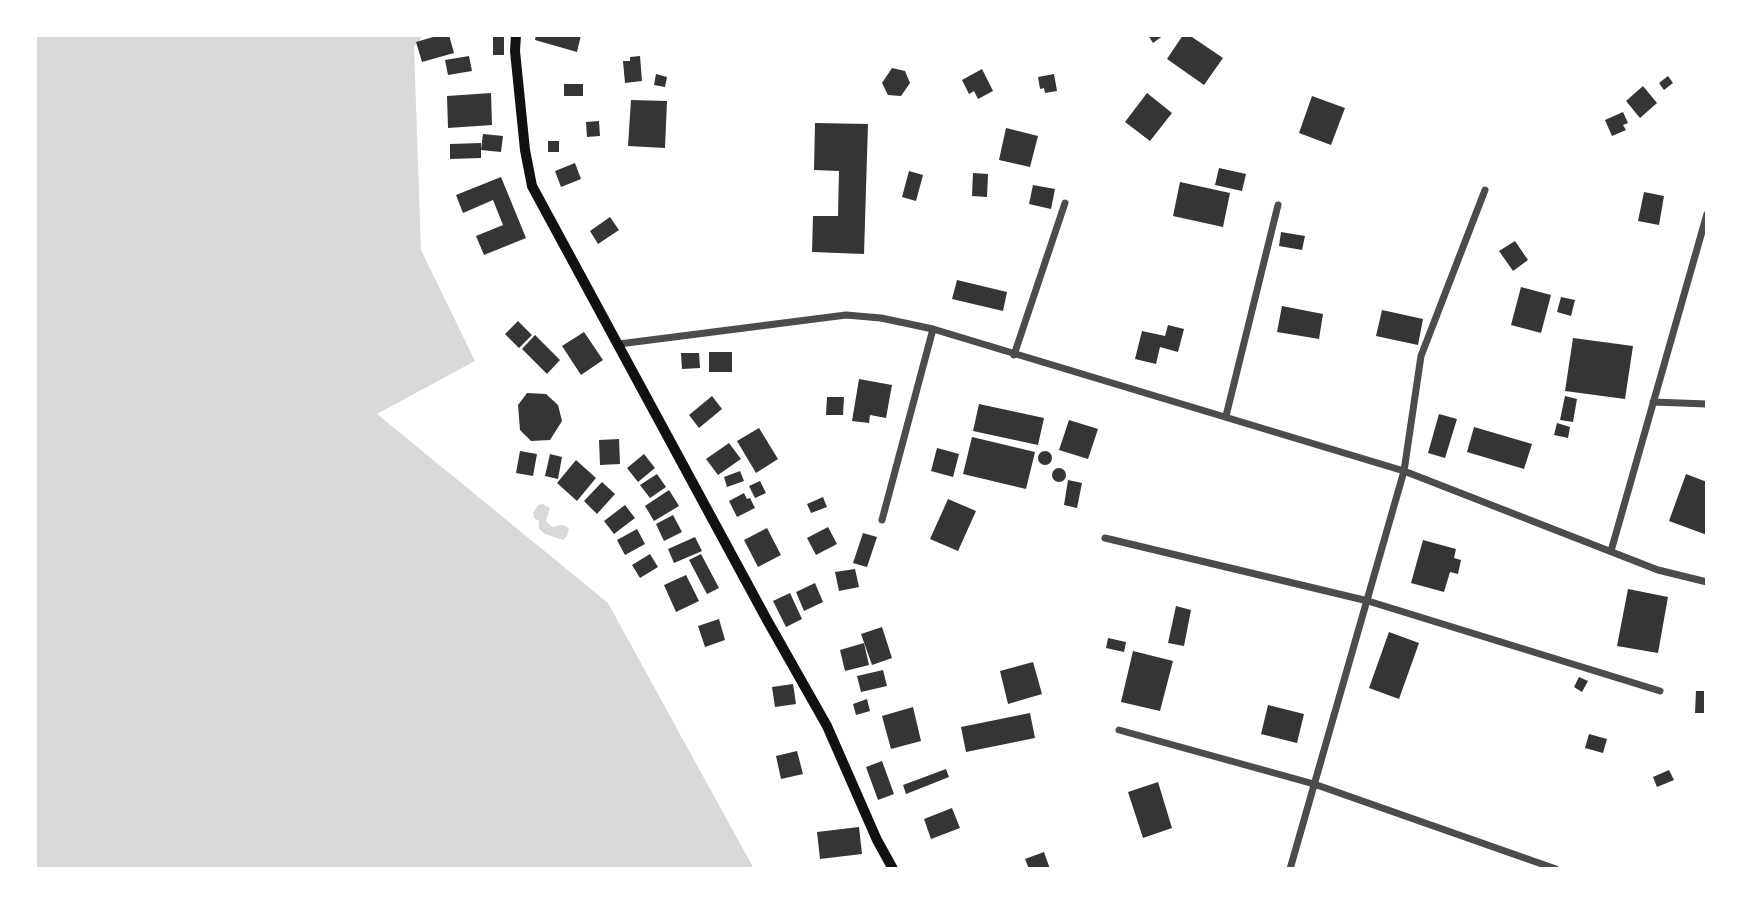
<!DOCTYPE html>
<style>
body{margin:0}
#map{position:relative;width:1742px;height:904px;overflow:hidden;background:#fff;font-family:Poppins,sans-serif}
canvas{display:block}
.frame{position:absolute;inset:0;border:37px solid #fff;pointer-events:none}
</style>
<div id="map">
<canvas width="1742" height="904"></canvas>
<div class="frame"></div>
</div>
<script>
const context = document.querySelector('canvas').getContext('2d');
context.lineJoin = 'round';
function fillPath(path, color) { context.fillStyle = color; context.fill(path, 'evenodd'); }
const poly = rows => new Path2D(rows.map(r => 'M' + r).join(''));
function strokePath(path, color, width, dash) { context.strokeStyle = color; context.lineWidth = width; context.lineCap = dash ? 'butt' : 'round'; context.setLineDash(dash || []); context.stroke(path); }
fillPath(poly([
 [35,35,424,35,414,47,421,250,475,361,377,414,608,603,754,869,35,869],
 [543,504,550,508,546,521,552,527,561,525,566,526,569,529,567,536,563,540,545,534,539,529,539,521,534,518,533,513,538,505]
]), '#d9d9d9');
fillPath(poly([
 [440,35,449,35,454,53,422,62,416,42],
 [493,35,504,35,504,55,493,55],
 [536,35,581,35,577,52,535,40],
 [1148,35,1164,35,1153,43],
 [1183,35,1189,35,1223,58,1204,85,1167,59],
 [469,56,472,71,448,75,445,60],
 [640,56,642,81,625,83,623,61,630,61,630,57],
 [892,68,905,71,910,83,901,96,888,95,882,83],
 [982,69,993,91,978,99,974,91,969,94,962,80],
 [656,74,667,77,665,87,654,85],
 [1054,74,1057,91,1045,93,1044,88,1040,89,1038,77],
 [1668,76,1673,83,1664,90,1659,83],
 [564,84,583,84,583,96,564,96],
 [1643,86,1657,103,1640,118,1626,101],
 [491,93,492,125,448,128,447,96],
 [1147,93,1172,113,1150,141,1125,122],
 [1312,96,1345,108,1331,145,1299,133],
 [631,100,667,101,665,148,628,146],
 [1623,112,1628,123,1623,125,1626,130,1612,136,1605,120],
 [599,121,600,136,587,137,586,122],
 [815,123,868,124,864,254,812,252,813,216,838,216,839,171,814,170],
 [1006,128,1038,136,1030,167,999,160],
 [483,134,503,136,501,152,481,150],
 [548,141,559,141,559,152,548,152],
 [481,143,481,158,450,159,450,144],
 [575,163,581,179,561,187,555,171],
 [1219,168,1246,174,1242,191,1215,185],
 [909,171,923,175,916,201,902,197],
 [973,173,988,174,987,197,972,196],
 [501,177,526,238,484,255,476,236,503,225,493,200,463,213,456,195],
 [1180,182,1230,193,1223,227,1173,216],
 [1033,185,1055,189,1051,209,1029,204],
 [1644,192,1664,196,1659,225,1638,221],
 [610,217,619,230,598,244,590,231],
 [1281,232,1305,236,1302,250,1279,246],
 [1515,241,1528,260,1513,271,1499,251],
 [957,280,1007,292,1003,311,952,299],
 [1521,287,1551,295,1541,333,1511,325],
 [1561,297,1575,300,1571,316,1557,312],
 [1282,306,1323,314,1319,339,1277,332],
 [1382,310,1423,319,1418,345,1376,336],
 [518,321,532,335,519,348,505,334],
 [1168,325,1184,329,1178,352,1160,347,1156,364,1135,359,1142,331,1165,336],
 [584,332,603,360,581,375,562,346],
 [535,335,560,360,547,374,522,349],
 [1573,338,1633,346,1625,399,1565,391],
 [709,352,732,352,732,372,709,372],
 [681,353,699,353,700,368,682,369],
 [859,379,892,385,886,418,870,415,869,423,852,421],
 [527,393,546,394,558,405,562,421,550,440,531,441,520,430,518,405],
 [712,396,722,409,699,428,689,415],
 [1565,396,1577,399,1573,422,1560,420],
 [827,397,844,397,843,415,826,415],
 [979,404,1044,418,1038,445,973,431],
 [1439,414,1457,419,1445,458,1428,453],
 [1069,420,1098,429,1088,459,1059,450],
 [1557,423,1570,427,1568,438,1554,435],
 [1474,427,1532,444,1524,469,1467,452],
 [759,428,778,459,756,473,737,441],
 [972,437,1035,452,1026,489,963,474],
 [619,439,620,464,600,465,599,440],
 [729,443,741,459,718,475,706,459],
 [937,448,959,454,953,477,931,471],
 '1038 458a7 7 0 1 1 14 0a7 7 0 1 1-14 0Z',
 [520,451,537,454,533,476,516,473],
 [550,454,562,457,558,479,545,476],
 [644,454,655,468,638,482,627,468],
 [576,460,596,478,577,501,557,483],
 '1052 475a7 7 0 1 1 14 0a7 7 0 1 1-14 0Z',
 [740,471,744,481,727,487,724,477],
 [657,474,666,487,650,498,640,485],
 [1686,474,1707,482,1707,535,1669,521],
 [1068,480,1082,483,1077,508,1064,505],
 [760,481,766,493,755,498,749,486],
 [602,482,615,494,597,514,584,501],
 [669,490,679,506,654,521,645,506],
 [744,493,747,499,750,498,755,508,737,517,729,501],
 [823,497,827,507,811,513,807,504],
 [948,499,976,511,958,551,930,539],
 [625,505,635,518,614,534,604,521],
 [673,515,682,532,664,541,656,524],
 [828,527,837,544,816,555,807,538],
 [767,528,781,555,758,567,744,540],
 [637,529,645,544,625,555,617,540],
 [863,533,877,537,867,567,853,563],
 [695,537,702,551,674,563,668,549],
 [1423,540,1456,549,1454,558,1461,560,1458,574,1450,572,1444,592,1411,583],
 [650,554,658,567,640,578,632,565],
 [701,554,719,588,707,594,689,560],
 [855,569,859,587,839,591,835,572],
 [686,575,699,601,676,612,664,585],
 [815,583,823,602,804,611,796,592],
 [1628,589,1668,597,1658,653,1617,646],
 [790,593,802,619,786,627,773,601],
 [1176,606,1191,610,1184,646,1168,643],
 [719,619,725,640,705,647,698,626],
 [882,627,892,658,872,665,861,634],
 [1389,632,1419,643,1399,699,1369,688],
 [1108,638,1126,642,1124,652,1106,648],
 [864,643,869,665,845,671,840,650],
 [1133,651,1173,661,1160,711,1121,702],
 [1033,662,1042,694,1008,704,1000,671],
 [883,670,887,686,861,692,857,676],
 [1579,677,1588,681,1582,692,1574,687],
 [793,684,796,704,775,707,772,687],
 [1696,691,1704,691,1704,713,1695,713],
 [867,699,870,711,856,715,853,704],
 [1268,705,1304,714,1297,743,1261,734],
 [913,707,921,741,891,749,882,716],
 [1030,713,1035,738,966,752,961,727],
 [1589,734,1607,739,1603,753,1585,748],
 [797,751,803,774,781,779,776,756],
 [882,761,894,794,878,800,866,767],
 [946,769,949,777,906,794,903,785],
 [1669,770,1674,780,1657,787,1653,777],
 [1158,782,1172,828,1143,838,1128,792],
 [952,808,960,828,931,839,924,819],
 [859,827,862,854,820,859,817,832],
 [1044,852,1050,869,1029,869,1025,859]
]), '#353535');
strokePath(poly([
 [619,344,846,315,881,318,933,329,1404,471,1658,570,1707,582],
 [1014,355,1065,203],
 [1653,402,1707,404],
 [1226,416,1278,205],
 [882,520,933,329],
 [1105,538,1368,601,1660,691],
 [1611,551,1707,214],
 [1119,730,1314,784,1556,869],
 [1290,869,1404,471,1421,356,1485,190]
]), '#4c4c4c', 7);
strokePath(poly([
 [516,35,515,51,525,150,532,186,767,620,827,726,877,840,893,869]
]), '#111', 10);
</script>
